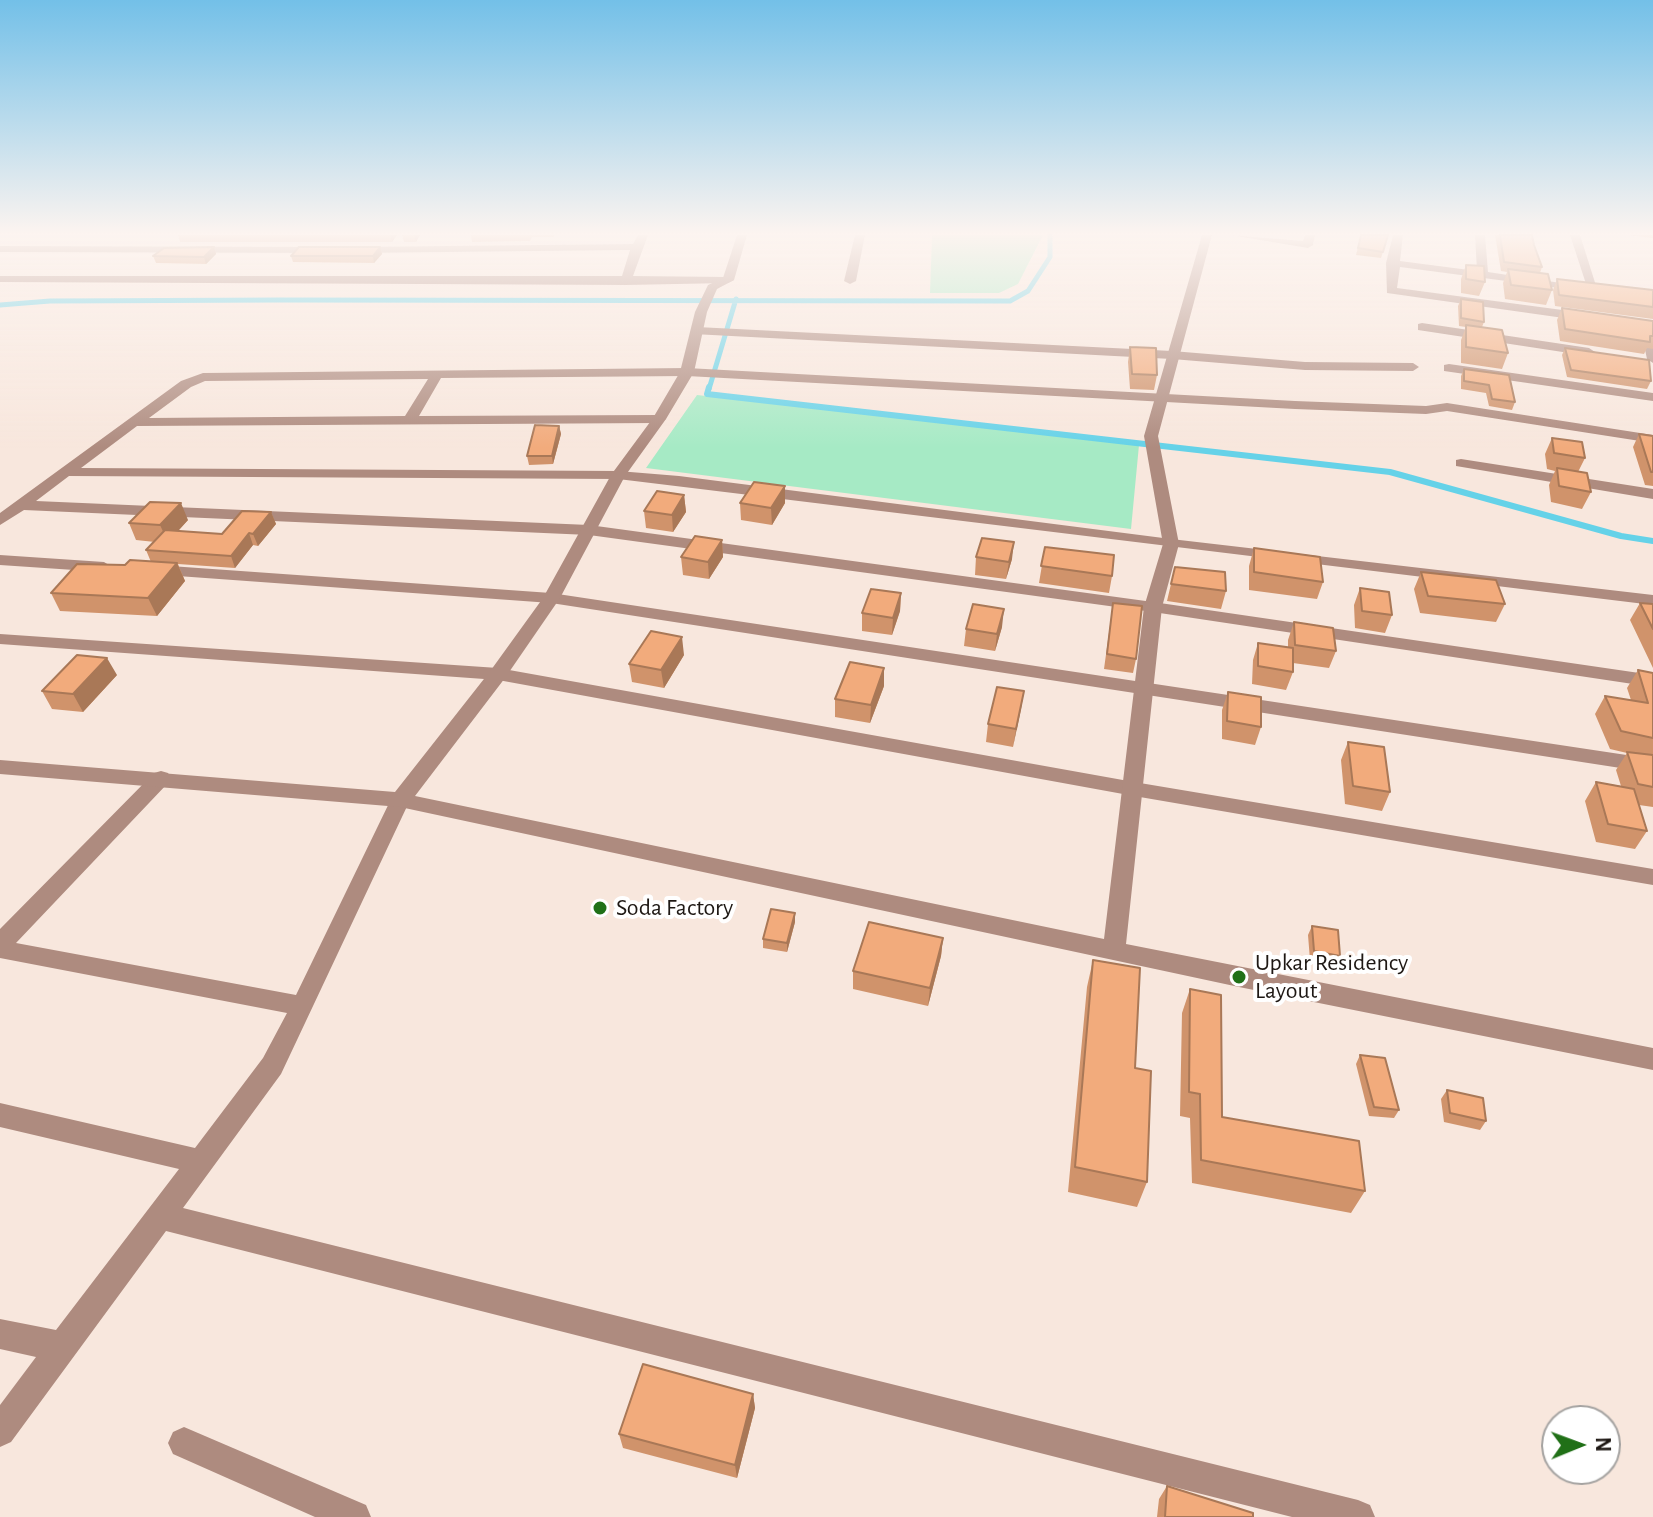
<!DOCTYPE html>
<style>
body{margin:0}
#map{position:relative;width:1653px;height:1517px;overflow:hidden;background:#f8e7dd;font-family:"Alegreya Sans",sans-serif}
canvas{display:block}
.north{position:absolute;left:1541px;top:1405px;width:80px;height:80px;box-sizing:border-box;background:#fff;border:2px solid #a5a3a1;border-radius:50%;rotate:89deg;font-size:22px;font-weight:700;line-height:32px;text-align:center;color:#1e1814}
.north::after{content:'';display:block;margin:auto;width:28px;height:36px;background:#207017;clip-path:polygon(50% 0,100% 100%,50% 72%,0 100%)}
</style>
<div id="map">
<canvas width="1653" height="1517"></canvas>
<div class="north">N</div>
</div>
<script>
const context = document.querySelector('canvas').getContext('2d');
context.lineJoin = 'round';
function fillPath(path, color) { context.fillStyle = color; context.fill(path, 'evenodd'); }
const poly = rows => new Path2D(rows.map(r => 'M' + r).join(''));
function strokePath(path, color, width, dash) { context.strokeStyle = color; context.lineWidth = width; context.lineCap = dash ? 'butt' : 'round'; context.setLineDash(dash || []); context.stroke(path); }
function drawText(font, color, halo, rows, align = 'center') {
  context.font = font + ' "Alegreya Sans",sans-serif'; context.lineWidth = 8; context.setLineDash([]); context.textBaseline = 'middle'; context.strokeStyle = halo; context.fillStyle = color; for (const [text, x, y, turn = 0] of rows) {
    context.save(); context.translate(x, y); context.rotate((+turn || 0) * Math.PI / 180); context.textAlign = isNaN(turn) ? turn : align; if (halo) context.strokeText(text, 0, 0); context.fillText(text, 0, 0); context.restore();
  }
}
fillPath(poly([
 [932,235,1043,235,1018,284,999,293,930,293],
 [697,395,1139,445,1131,529,646,468]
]), '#a6eac5');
strokePath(poly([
 [0,305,50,301,278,300,1010,301,1028,291,1050,257,1050,235],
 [709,389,736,299]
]), '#65d2e8', 5);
strokePath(poly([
 [709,387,707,394,1390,472,1621,536,1653,541]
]), '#65d2e8', 6);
fillPath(poly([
 [638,235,648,235,633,276,728,277,734,280,728,283,626,285,0,282,0,276,622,276,630,250,356,253,351,250,356,247,633,244,638,235],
 [855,235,865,235,856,281,850,284,844,281,855,235],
 [1230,235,1303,241,1305,235,1315,235,1313,245,1308,248,1230,235],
 [1393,235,1403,235,1400,261,1477,271,1475,235,1485,235,1488,272,1587,287,1570,235,1580,235,1598,292,1590,292,1588,288,1582,291,1400,267,1397,288,1585,313,1591,317,1585,321,1387,293,1386,263,1393,235],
 [0,246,324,247,329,250,324,253,0,252,0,246],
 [1646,322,1650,323,1653,330,1653,363,1647,359,1640,326,1646,322],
 [1422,323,1589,348,1595,352,1589,356,1418,330,1418,324,1422,323],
 [697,327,1172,351,1305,362,1413,363,1419,367,1413,371,1305,370,1172,359,693,334,691,331,697,327],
 [1449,364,1653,393,1653,401,1444,371,1444,365,1449,364],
 [687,368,1295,401,1426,406,1447,403,1653,435,1653,443,1447,411,1426,414,1295,409,687,376,441,378,419,416,659,415,666,419,659,423,137,426,81,468,618,471,679,476,1171,539,1653,595,1653,605,618,479,69,476,36,501,589,525,1153,602,1653,675,1653,687,1153,612,589,535,24,510,0,525,0,513,181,381,203,373,687,368],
 [428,379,405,416,149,418,191,387,205,381,428,379],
 [1461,459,1653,489,1653,499,1456,466,1456,460,1461,459],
 [0,555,104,562,112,567,104,572,0,565,0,555],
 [156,565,551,593,1653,759,1653,773,551,603,150,574,148,570,156,565],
 [0,634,498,668,1134,782,1653,869,1653,885,1134,796,498,680,0,644,0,634],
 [161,771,168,773,171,778,168,783,16,943,296,995,393,795,407,795,410,800,281,1074,183,1208,1358,1500,1370,1505,1375,1517,1292,1517,166,1231,11,1442,0,1447,0,1405,36,1357,0,1349,0,1319,56,1330,179,1169,0,1127,0,1103,195,1148,263,1058,287,1013,0,958,0,929,154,773,161,771],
 [184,1427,366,1505,371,1517,315,1517,173,1454,168,1443,173,1432,184,1427]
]), '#ae8b7f');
fillPath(poly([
 [737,235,747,235,734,280,717,289,707,312,694,372,666,419,625,476,560,598,505,678,415,796,1104,939,1144,607,1163,544,1144,436,1202,235,1212,235,1158,436,1179,544,1162,607,1126,944,1653,1048,1653,1070,1239,987,400,807,0,774,0,760,395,792,491,670,543,598,611,475,653,418,680,372,695,312,708,285,723,278,737,235]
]), '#ae8b7f');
fillPath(poly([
 [178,235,397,235,392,242,180,242],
 [402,235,420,235,416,242,404,242],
 [471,235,554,235,554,237,532,237,530,241,472,242],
 [1361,235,1388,235,1381,258,1356,255],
 [1495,235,1532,235,1534,245,1542,267,1540,273,1552,290,1546,305,1505,299,1503,283,1507,272,1501,271],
 [1626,235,1653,235,1653,238],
 [214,247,216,254,206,264,156,263,153,256],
 [380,247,382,254,374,263,293,262,291,256],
 [1466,265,1485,282,1479,296,1461,293,1461,279],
 [1557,279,1653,290,1653,319,1555,306,1553,290],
 [1461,299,1484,322,1482,327,1508,353,1502,369,1461,363,1461,340,1466,327,1459,326,1458,306],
 [1562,308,1653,321,1653,349,1647,348,1644,354,1560,341,1557,320],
 [1130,347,1157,375,1154,390,1130,389,1128,362],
 [1565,348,1651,381,1647,389,1567,377,1562,355],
 [1464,369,1515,402,1512,410,1489,406,1486,393,1461,389,1461,376],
 [559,426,561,434,553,464,529,465,527,456],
 [1639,434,1653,436,1653,486,1645,485,1633,447],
 [1552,438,1585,458,1578,472,1591,492,1582,509,1551,502,1549,485,1555,471,1547,469,1545,454],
 [785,486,785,503,772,525,741,520,740,503],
 [684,495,686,512,673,532,646,528,644,511],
 [271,512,276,524,258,546,253,545,235,568,178,564,185,581,157,616,60,611,51,593,125,565,151,562,146,550,155,542,136,540,129,523,188,520,178,531,222,534],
 [722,540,723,557,709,579,683,575,681,557],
 [1045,547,1112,576,1109,593,1039,583],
 [1254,548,1323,582,1317,599,1249,590,1249,566],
 [976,557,1012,559,1006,579,975,575],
 [1175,567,1226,591,1221,609,1167,601],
 [1421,572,1505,604,1496,622,1420,613,1414,589],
 [1360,588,1392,615,1385,633,1355,628,1354,605],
 [901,593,900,611,892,635,862,631,862,613],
 [1113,603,1136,659,1133,673,1104,669],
 [1640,603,1653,604,1653,668,1630,620],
 [1294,622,1336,651,1329,668,1293,663,1293,672,1286,690,1252,684,1253,660,1258,643,1288,647,1288,640],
 [1002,627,995,651,964,646,966,629],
 [684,655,664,688,632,682,629,664],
 [1638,670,1653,673,1653,807,1639,805,1647,831,1635,849,1596,842,1585,801,1596,782,1621,786,1616,770,1627,753,1610,749,1595,714,1605,696,1631,700,1627,688],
 [117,675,83,712,52,709,42,691],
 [884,686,870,723,835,717,835,699],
 [1024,691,1013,747,986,742,988,724],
 [1228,692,1261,727,1255,745,1222,739,1222,710],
 [1348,742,1390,792,1382,811,1345,804,1341,760],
 [795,913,795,922,787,952,763,948,763,939],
 [1312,926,1340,956,1336,965,1310,960,1308,935],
 [943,938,941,956,928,1006,853,989,853,971],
 [1093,960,1135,1068,1147,1182,1137,1207,1068,1192,1087,987],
 [1190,989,1222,1117,1365,1191,1351,1213,1192,1183,1190,1118,1180,1116,1182,1013],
 [1360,1055,1399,1110,1394,1118,1369,1116,1356,1064],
 [1447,1090,1486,1121,1480,1130,1444,1122,1441,1099],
 [753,1394,755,1408,737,1478,623,1448,619,1434],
 [1167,1486,1253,1517,1157,1517,1159,1499]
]), '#d0936b');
fillPath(poly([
 [390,235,397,235,392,242],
 [414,235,420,235,416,242],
 [214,247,216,254,206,264,204,257],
 [380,247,382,254,374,263,373,256],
 [559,426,561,434,553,464,552,456],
 [785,486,785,503,772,525,771,508],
 [684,495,686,512,673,532,672,515],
 [181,503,188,520,168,542,160,525],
 [271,512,276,524,258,546,253,534],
 [249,533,253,545,235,568,231,556],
 [722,540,723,557,709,579,708,562],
 [1014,542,1012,559,1006,579,1009,562],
 [177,563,185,581,157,616,148,598],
 [901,593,900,611,892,635,893,618],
 [1004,609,1002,627,995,651,997,634],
 [682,637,684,655,664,688,661,670],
 [107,658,117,675,83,712,73,694],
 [884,668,884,686,870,723,871,705],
 [1024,691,1021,709,1013,747,1016,729],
 [795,913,795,922,787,952,787,943],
 [943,938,941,956,928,1006,930,988],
 [753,1394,755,1408,737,1478,735,1465]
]), '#a97857');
const building = poly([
 [1361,235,1388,235,1383,252,1358,248,1361,235],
 [1500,235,1532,235,1534,245,1542,267,1504,262,1500,235],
 [214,247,204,257,153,256,164,248,214,247],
 [299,247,380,247,373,256,291,256,299,247],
 [1466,265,1484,266,1485,282,1466,279,1466,265],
 [1508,269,1548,274,1552,290,1511,285,1508,269],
 [1557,279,1653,290,1653,307,1559,295,1557,279],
 [1461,299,1483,302,1484,322,1461,318,1461,299],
 [1562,308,1653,321,1653,336,1650,336,1650,342,1565,329,1562,308],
 [1466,325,1502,330,1508,353,1466,347,1466,325],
 [1130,347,1156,348,1157,375,1132,374,1130,347],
 [1565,348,1649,360,1651,381,1571,370,1565,348],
 [1464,369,1509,375,1515,402,1492,399,1489,385,1464,381,1464,369],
 [535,425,559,426,552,456,527,456,535,425],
 [1639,434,1653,436,1653,472,1651,472,1639,434],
 [1552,438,1582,442,1585,458,1554,453,1552,438],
 [1557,468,1587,473,1591,492,1559,486,1557,468],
 [754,482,785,486,771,508,740,503,754,482],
 [657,491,684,495,672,515,644,511,657,491],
 [150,502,181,503,160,525,129,523,150,502],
 [242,511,271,512,253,534,249,533,231,556,146,550,165,530,222,534,242,511],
 [695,536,722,540,708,562,681,557,695,536],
 [982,538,1014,542,1009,562,976,557,982,538],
 [1045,547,1114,555,1112,576,1041,566,1045,547],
 [1254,548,1320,557,1323,582,1254,572,1254,548],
 [130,560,177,563,148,598,51,593,77,564,125,565,130,560],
 [1175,567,1225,572,1226,591,1171,584,1175,567],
 [1421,572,1496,580,1505,604,1428,596,1421,572],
 [1360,588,1389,592,1392,615,1362,611,1360,588],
 [871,589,901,593,893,618,862,613,871,589],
 [1113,603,1142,606,1136,659,1107,654,1113,603],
 [1640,603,1653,604,1653,629,1640,603],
 [973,604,1004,609,997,634,966,629,973,604],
 [1294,622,1333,628,1336,651,1295,645,1294,622],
 [651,631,682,637,661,670,629,664,651,631],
 [1258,643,1293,648,1293,672,1258,666,1258,643],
 [77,655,107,658,73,694,42,691,77,655],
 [850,662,884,668,871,705,835,699,850,662],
 [1638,670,1653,673,1653,738,1621,731,1605,696,1648,703,1638,670],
 [997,687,1024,691,1016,729,988,724,997,687],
 [1228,692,1261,697,1261,727,1227,721,1228,692],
 [1348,742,1384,747,1390,792,1353,786,1348,742],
 [1627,752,1653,755,1653,787,1638,784,1627,752],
 [1596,782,1634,789,1647,831,1608,824,1596,782],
 [771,909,795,913,787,943,763,939,771,909],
 [869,922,943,938,930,988,853,971,869,922],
 [1312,926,1338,930,1340,956,1314,951,1312,926],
 [1093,960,1140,968,1135,1068,1151,1071,1147,1182,1075,1167,1093,960],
 [1190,989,1221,995,1222,1117,1359,1141,1365,1191,1201,1160,1200,1094,1189,1092,1190,989],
 [1360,1055,1385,1058,1399,1110,1374,1107,1360,1055],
 [1447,1090,1483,1098,1486,1121,1450,1113,1447,1090],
 [643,1364,753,1394,735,1465,619,1434,643,1364],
 [1167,1486,1253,1513,1253,1517,1165,1517,1167,1486]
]);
fillPath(building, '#f2ab7c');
strokePath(building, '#a97857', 2);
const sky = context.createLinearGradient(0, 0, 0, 448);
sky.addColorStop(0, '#73c0e8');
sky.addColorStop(0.52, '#fcf4f0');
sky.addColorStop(1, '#fcf4f000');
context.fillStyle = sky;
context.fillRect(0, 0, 1653, 448);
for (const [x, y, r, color] of [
 [600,908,8,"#207017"],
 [1239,977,8,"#207017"]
]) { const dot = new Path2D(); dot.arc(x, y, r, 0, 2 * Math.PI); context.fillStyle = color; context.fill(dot); strokePath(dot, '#fff', 3); }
drawText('24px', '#1e1814', '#fff', [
 ["Soda Factory",616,908],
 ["Upkar Residency",1255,963],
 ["Layout",1255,991]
], 'left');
</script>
